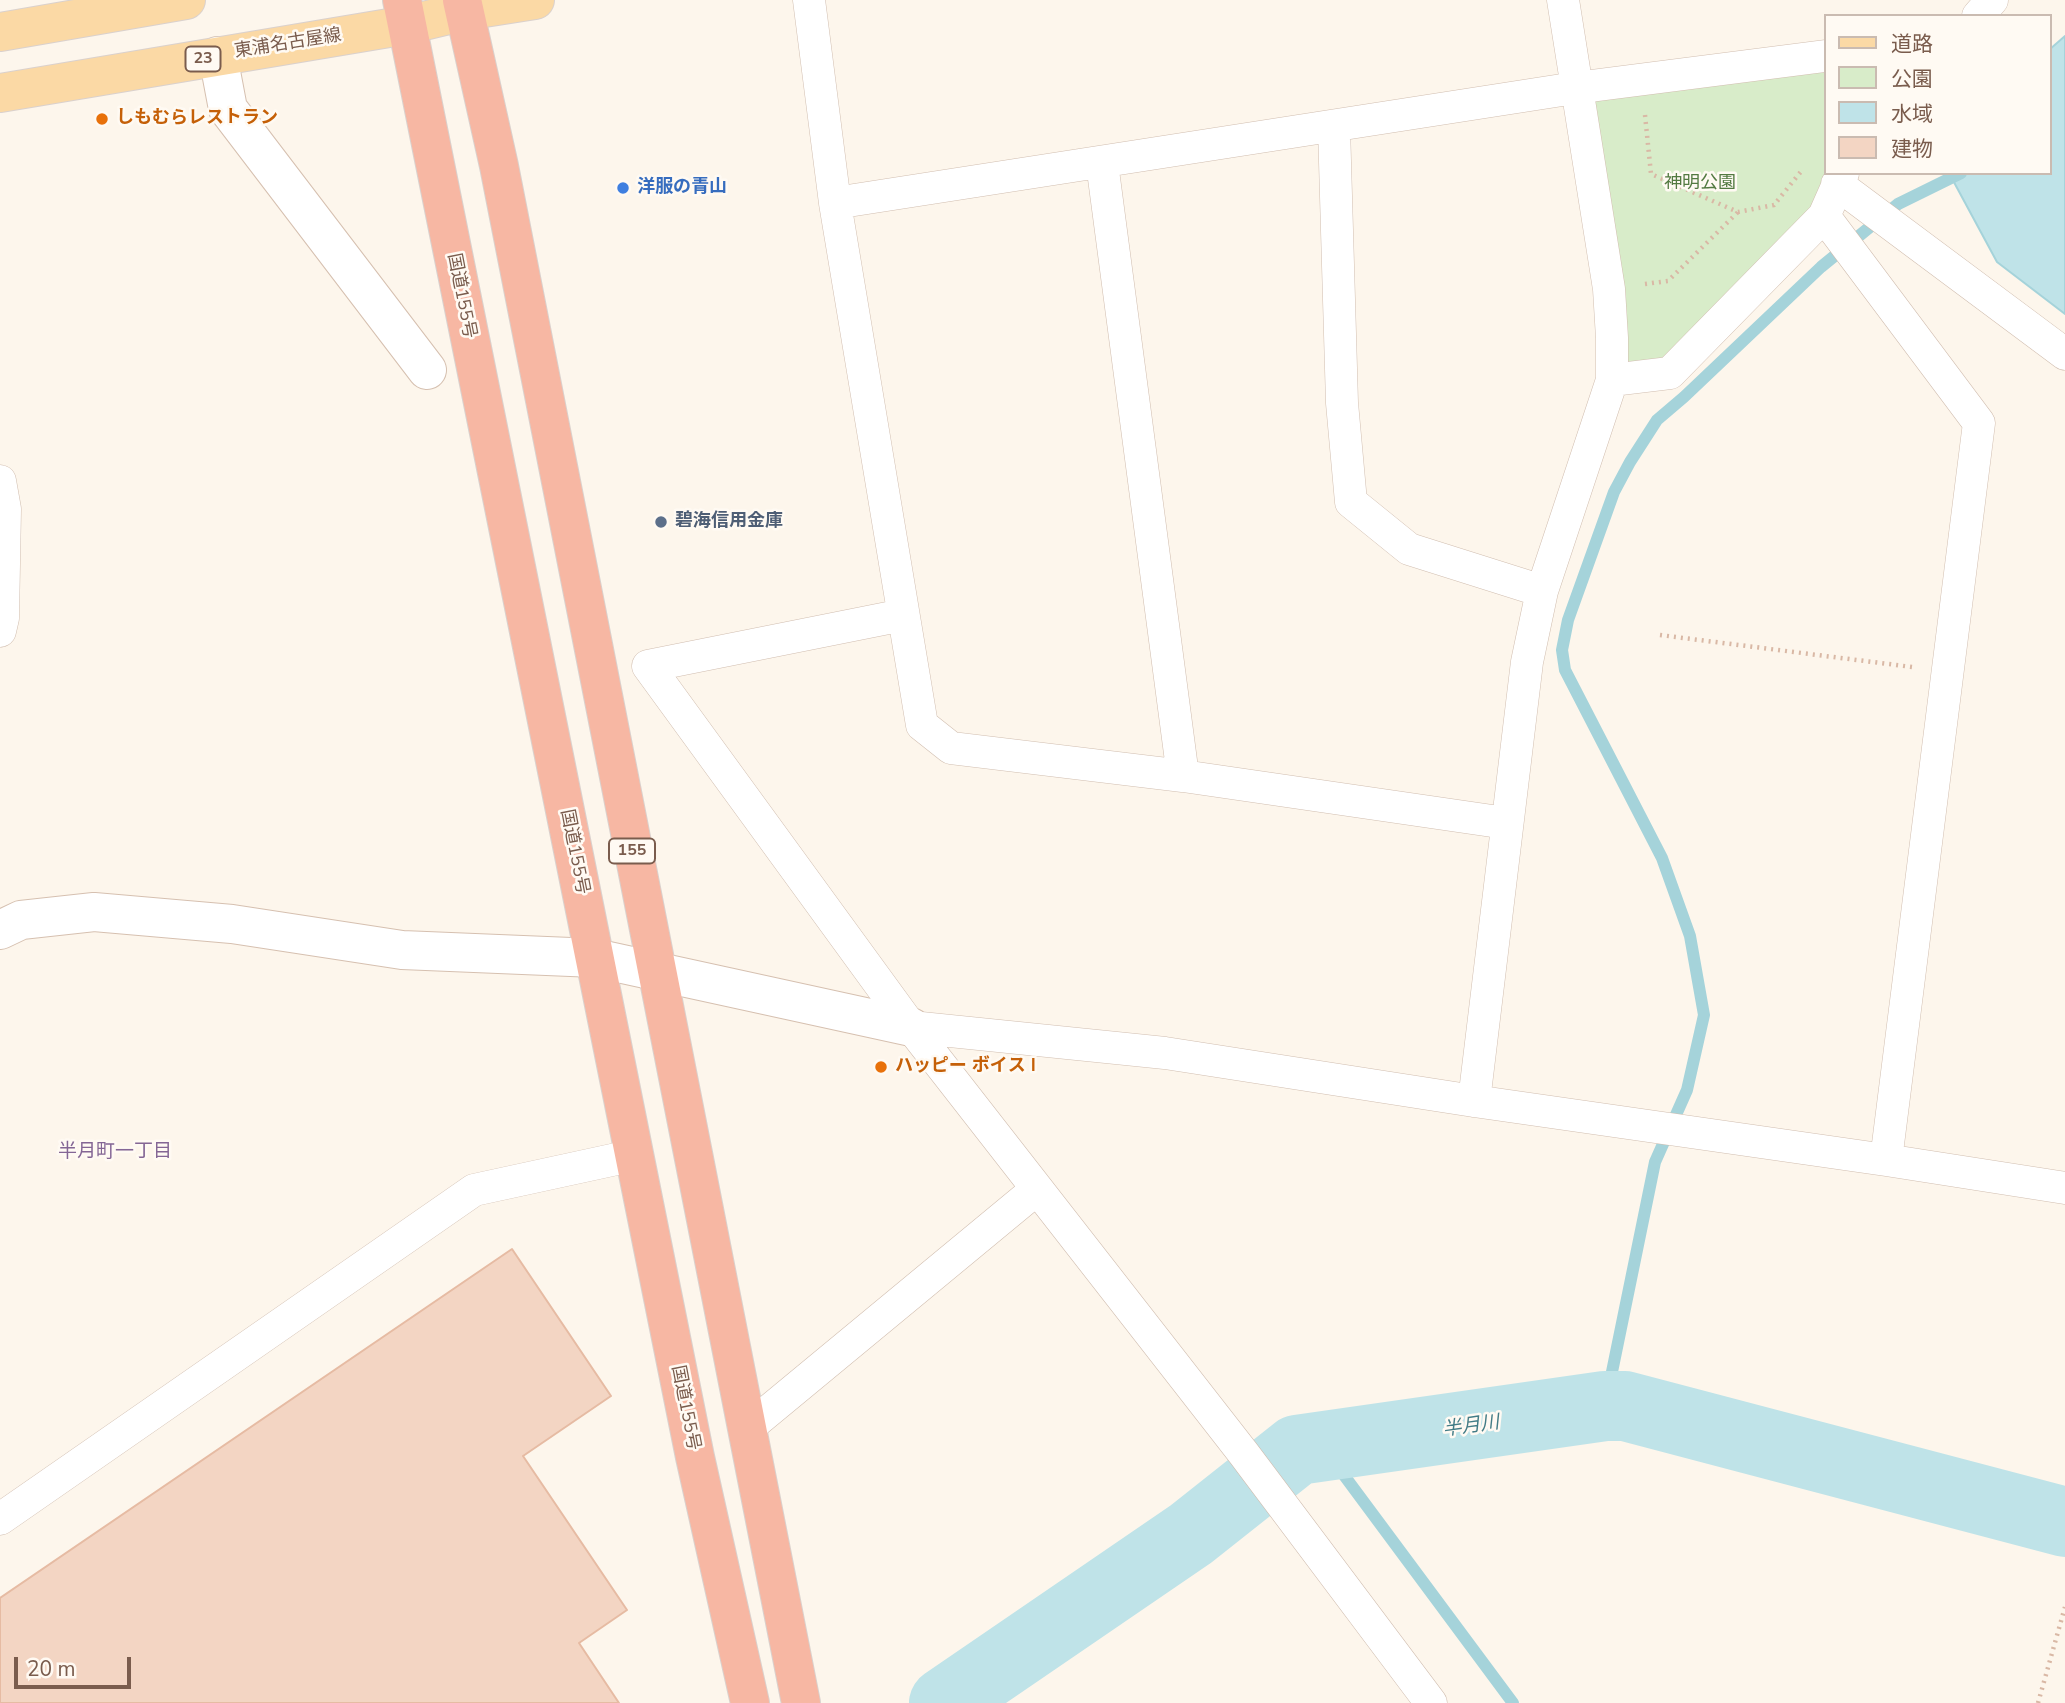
<!DOCTYPE html>
<meta charset="utf-8">
<style>
body{margin:0}
#map{position:relative;width:2065px;height:1703px;overflow:hidden;background:#fdf6ec;font-family:"Nunito Sans","Noto Sans JP",sans-serif}
canvas{display:block}
.legend{position:absolute;left:1824px;top:14px;width:228px;height:161px;box-sizing:border-box;background:#fffaf3;border:2px solid #cabbb1;margin:0;padding:9px 12px;list-style:none;font-size:21px;color:#7a5c4d}
.legend li{display:flex;align-items:center;gap:14px;height:35px}
.legend b{width:35px;border:2px solid #cabbb1}
.scale{position:absolute;left:14px;top:1657px;width:117px;height:32px;box-sizing:border-box;border:4px solid #7a5c4d;border-top:0;padding-left:9px;font-size:21px;line-height:24px;white-space:nowrap;color:#7a5c4d;-webkit-text-stroke:5px #fffaf3;paint-order:stroke}
</style>
<div id="map">
<canvas width="2065" height="1703"></canvas>
<ul class="legend">
<li><b style="height:9px;background:#fbd9a5"></b>道路</li>
<li><b style="height:19px;background:#d8ecc9"></b>公園</li>
<li><b style="height:19px;background:#bfe3e8"></b>水域</li>
<li><b style="height:19px;background:#f3d5c3"></b>建物</li>
</ul>
<div class="scale">20 m</div>
</div>
<script>
const context = document.querySelector('canvas').getContext('2d');
context.lineJoin = 'round';
function fillPath(path, color) { context.fillStyle = color; context.fill(path, 'evenodd'); }
const poly = rows => new Path2D(rows.map(r => 'M' + r).join(''));
function strokePath(path, color, width, dash) { context.strokeStyle = color; context.lineWidth = width; context.lineCap = dash ? 'butt' : 'round'; context.setLineDash(dash || []); context.stroke(path); }
function drawText(font, color, halo, rows, align = 'center') {
  context.font = font + ' "Nunito Sans","Noto Sans JP",sans-serif'; context.lineWidth = 5; context.setLineDash([]); context.textBaseline = 'middle'; context.strokeStyle = halo; context.fillStyle = color; for (const [text, x, y, turn = 0] of rows) {
    context.save(); context.translate(x, y); context.rotate((+turn || 0) * Math.PI / 180); context.textAlign = isNaN(turn) ? turn : align; if (halo) context.strokeText(text, 0, 0); context.fillText(text, 0, 0); context.restore();
  }
}
fillPath(poly([
 [1825,56,1825,173,1843,173,1670,373,1612,380,1575,88]
]), '#d8ecc9');
const water = poly([
 [2065,36,2065,314,1997,262,1949,173,2049,173,2049,50,2065,36]
]);
fillPath(water, '#bfe3e8');
strokePath(water, '#a5d3da', 2);
strokePath(poly([
 [1605,1406,1655,1162,1687,1090,1704,1015,1690,936,1662,858,1565,670,1562,650,1568,620,1614,492,1630,462,1657,420,1684,397,1821,267,1898,204,1961,173],
 [1323,1447,1513,1703]
]), '#a5d3da', 12);
strokePath(poly([
 [944,1703,1191,1534,1297,1450,1605,1406,1625,1406,2065,1522]
]), '#bfe3e8', 70);
const building = poly([
 [512,1249,611,1396,523,1456,627,1610,579,1643,619,1703,0,1703,0,1598,512,1249]
]);
fillPath(building, '#f3d5c3');
strokePath(building, '#e6bba3', 2);
const street = poly([
 [809,0,835,203,922,725,951,748,1183,776,1506,823],
 [1978,16,1992,0],
 [1334,127,1342,403,1351,502,1409,549,1542,591],
 [1102,163,1183,776],
 [1837,184,2065,354],
 [835,203,1575,88,1825,56],
 [1824,216,1979,423,1886,1160],
 [1612,380,1670,373,1824,216,1843,173],
 [0,481,5,509,3,618,0,631],
 [903,615,648,666,911,1027,1244,1454,1431,1703],
 [911,1027,1165,1053,1474,1101,1886,1160,2065,1188],
 [1474,1101,1527,662,1542,591,1612,380,1612,338,1609,289,1563,0],
 [748,1428,1037,1189],
 [0,1519,474,1190,635,1155]
]);
const secondary = poly([
 [218,56,228,109,427,370],
 [0,930,21,920,94,912,232,924,402,950,595,958,911,1027]
]);
const primary = poly([
 [0,32,186,0],
 [0,93,407,25,465,11,535,0]
]);
const highway = poly([
 [402,0,695,1457,750,1703],
 [462,0,499,166,801,1703]
]);
strokePath(street, '#d1beb0', 33);
strokePath(secondary, '#d6c0b0', 40);
strokePath(primary, '#dad1cd', 40);
strokePath(highway, '#dad1cd', 40);
strokePath(poly([
 [1645,115,1651,174,1738,212,1774,205,1803,169],
 [1645,284,1668,281,1738,212],
 [1660,635,1912,667],
 [2038,1703,2065,1607]
]), '#d9b8a5', 4.5, [2, 5]);
strokePath(street, '#fff', 32);
strokePath(secondary, '#fff', 38);
strokePath(primary, '#fbd9a5', 38);
strokePath(highway, '#f7b7a3', 38);
for (const [x, y, r, color] of [
 [102,119,7,"#e8710a"],
 [623,188,7,"#3f7fe0"],
 [661,522,7,"#5c6f8a"],
 [881,1067,7,"#e8710a"]
]) { const dot = new Path2D(); dot.arc(x, y, r, 0, 2 * Math.PI); context.fillStyle = color; context.fill(dot); strokePath(dot, '#fffaf3', 2.5); }
for (const [x, y, w] of [
 [203,59,35],
 [632,851,46]
]) { const box = new Path2D(); box.roundRect(x - w / 2, y - 12.5, w, 25, 5); context.fillStyle = '#fffaf3'; context.fill(box); strokePath(box, '#7a5c4d', 2); }
drawText('bold 16px', '#7a5c4d', null, [
 ["23",203,59],
 ["155",632,851]
]);
drawText('18px', '#7a5c4d', '#fffaf3', [
 ["東浦名古屋線",288,44,-9],
 ["国道155号",461,296,79],
 ["国道155号",574,852,79],
 ["国道155号",685,1408,79]
]);
drawText('bold 18px', '#c56008', '#fffaf3', [
 ["しもむらレストラン",116,119],
 ["ハッピー ボイス I",895,1067]
], 'left');
drawText('18px', '#537a41', '#fffaf3', [
 ["神明公園",1700,184]
]);
drawText('bold 18px', '#366cbe', '#fffaf3', [
 ["洋服の青山",637,188]
], 'left');
drawText('bold 18px', '#4e5e75', '#fffaf3', [
 ["碧海信用金庫",675,522]
], 'left');
drawText('19px', '#846695', '#fffaf3', [
 ["半月町一丁目",115,1152]
]);
drawText('italic 19px', '#437c86', '#fffaf3', [
 ["半月川",1471,1427,-8]
]);
</script>
